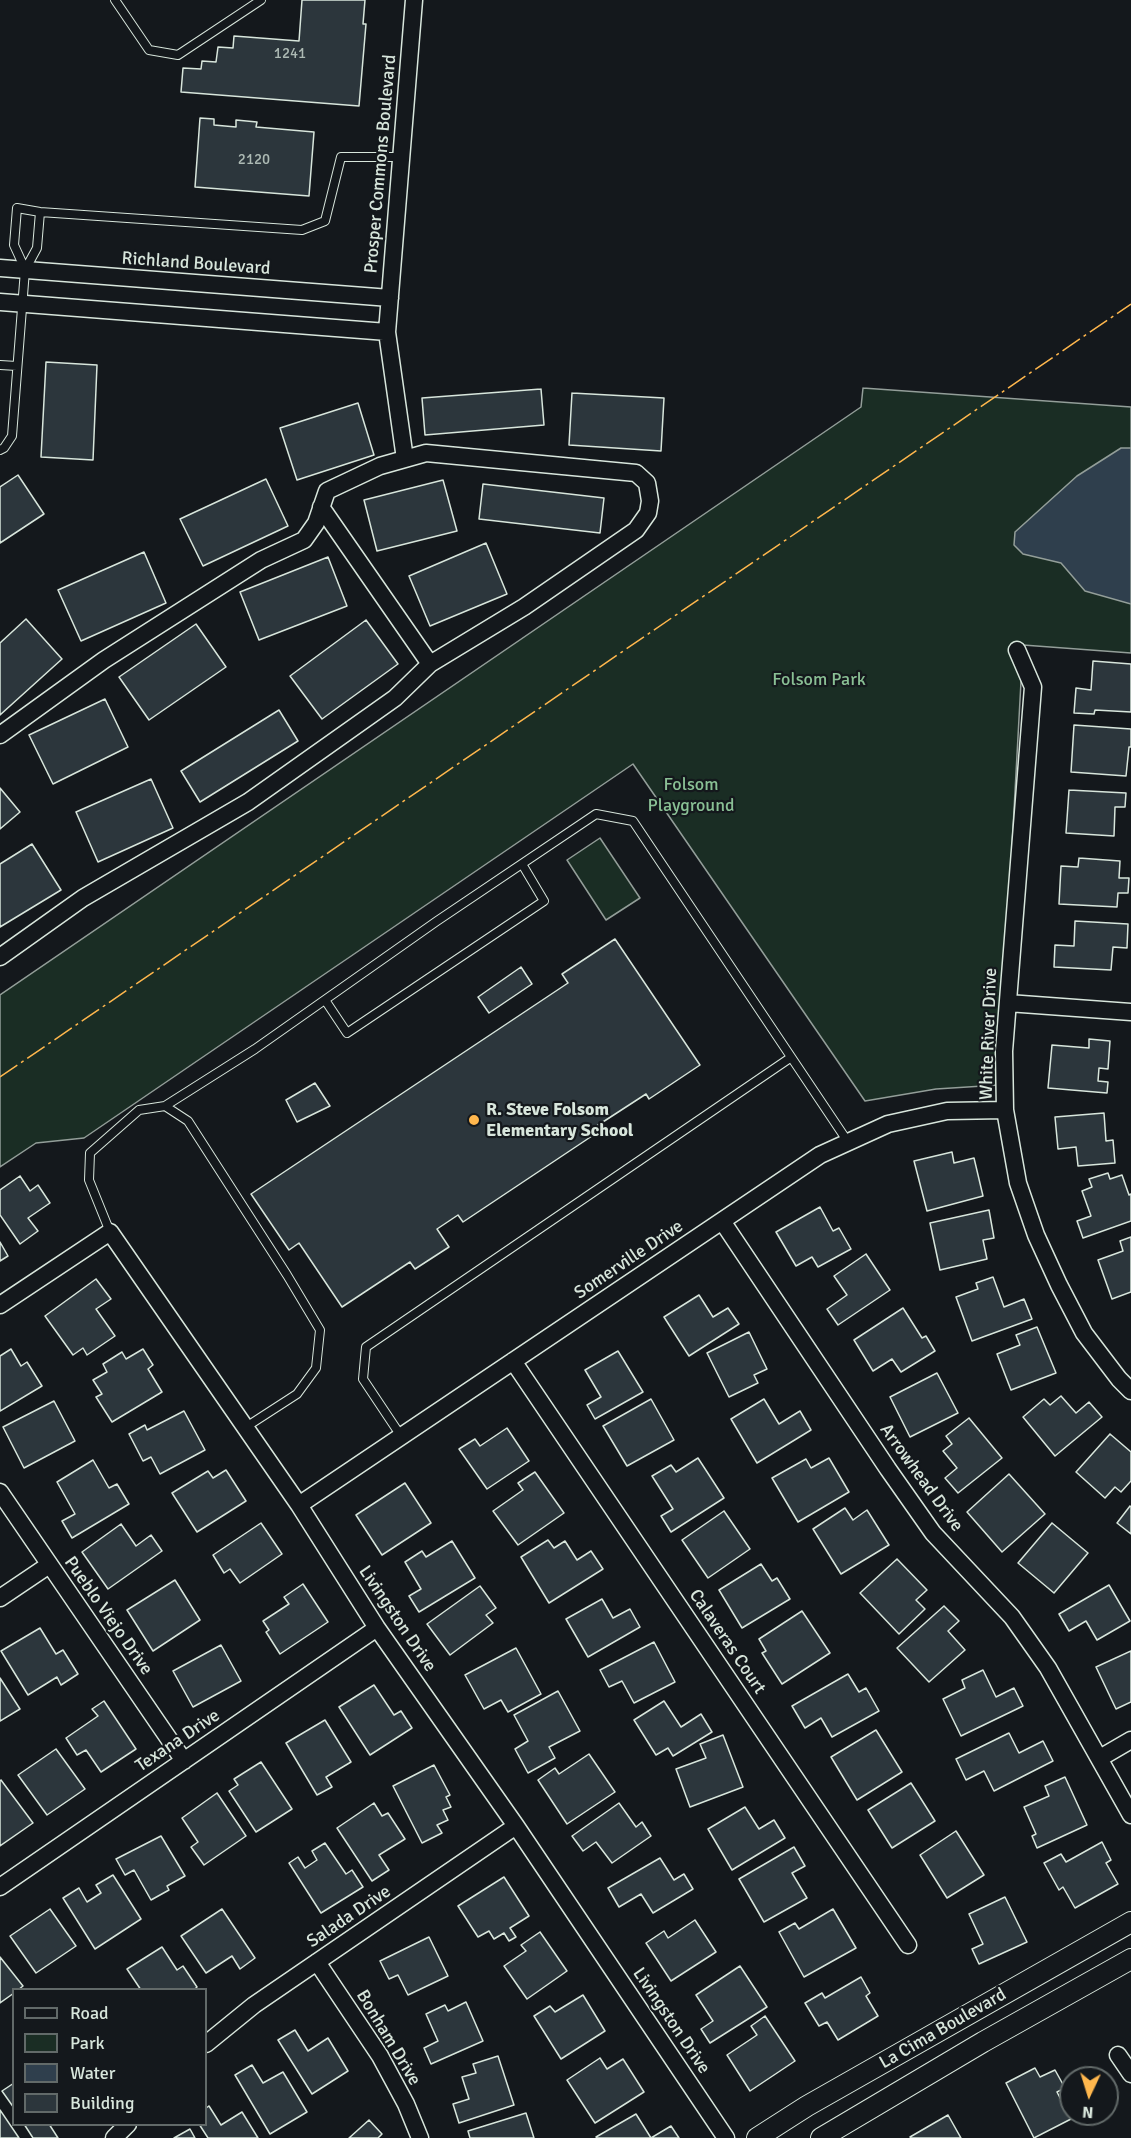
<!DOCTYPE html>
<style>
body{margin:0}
#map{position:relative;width:1131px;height:2138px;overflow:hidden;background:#14181c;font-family:Signika,sans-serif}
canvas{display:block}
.legend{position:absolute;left:12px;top:1988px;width:195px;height:138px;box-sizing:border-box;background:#14181c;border:2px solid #626a69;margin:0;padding:8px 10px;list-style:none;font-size:18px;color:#d8e6dc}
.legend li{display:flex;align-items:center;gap:12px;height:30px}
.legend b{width:30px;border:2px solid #626a69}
.north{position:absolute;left:1059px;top:2066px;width:60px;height:60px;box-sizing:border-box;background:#14181c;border:2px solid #626a69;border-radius:50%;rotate:184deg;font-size:16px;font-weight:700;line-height:24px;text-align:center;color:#d8e6dc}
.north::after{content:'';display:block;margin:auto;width:21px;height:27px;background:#ffb74d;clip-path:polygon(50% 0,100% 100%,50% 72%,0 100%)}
</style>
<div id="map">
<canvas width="1131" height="2138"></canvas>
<ul class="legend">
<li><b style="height:8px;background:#14181c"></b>Road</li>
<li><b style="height:16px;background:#1a2d24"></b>Park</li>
<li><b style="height:16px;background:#2f3f4d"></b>Water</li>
<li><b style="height:16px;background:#2c363c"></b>Building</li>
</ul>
<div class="north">N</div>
</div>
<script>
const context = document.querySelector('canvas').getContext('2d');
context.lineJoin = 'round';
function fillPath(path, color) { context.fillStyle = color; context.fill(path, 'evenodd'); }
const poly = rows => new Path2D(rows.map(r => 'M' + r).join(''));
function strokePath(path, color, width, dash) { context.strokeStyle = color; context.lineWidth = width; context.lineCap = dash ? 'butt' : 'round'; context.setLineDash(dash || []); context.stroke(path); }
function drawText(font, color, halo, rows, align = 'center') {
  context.font = font + ' Signika,sans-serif'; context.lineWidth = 4.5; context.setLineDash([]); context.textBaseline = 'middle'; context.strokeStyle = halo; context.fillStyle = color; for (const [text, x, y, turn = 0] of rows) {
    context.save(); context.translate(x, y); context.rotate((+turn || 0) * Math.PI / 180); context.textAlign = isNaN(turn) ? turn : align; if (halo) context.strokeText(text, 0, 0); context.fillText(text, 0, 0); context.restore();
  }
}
const green = poly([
 [863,388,1131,407,1131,653,1023,645,999,1085,936,1089,865,1101,633,764,84,1138,36,1143,0,1167,0,995,861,407,863,388],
 [600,838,640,898,606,920,567,860,600,838]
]);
fillPath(green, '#1a2d24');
strokePath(green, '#939e99', 1.5);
const water = poly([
 [1121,448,1131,448,1131,604,1085,591,1061,563,1023,554,1014,545,1015,532,1077,476,1121,448]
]);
fillPath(water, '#2f3f4d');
strokePath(water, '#939e99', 1.5);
const building = poly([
 [302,0,365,0,363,24,366,24,359,106,181,92,183,68,201,69,202,61,216,62,218,47,233,48,234,36,299,41,302,0],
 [200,118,214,119,214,125,236,127,236,120,257,122,256,127,314,132,309,196,195,187,200,118],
 [46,362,97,365,93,460,41,457,46,362],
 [541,389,544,425,425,435,422,398,541,389],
 [572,393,664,398,661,451,569,445,572,393],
 [358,403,374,455,297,480,280,428,358,403],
 [18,475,44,514,0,543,0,487,18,475],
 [266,479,288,526,203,566,180,519,266,479],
 [443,480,457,531,377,551,364,500,443,480],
 [483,484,604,498,600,533,479,519,483,484],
 [486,543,507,594,430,626,409,576,486,543],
 [144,552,166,603,81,641,58,590,144,552],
 [328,557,347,606,259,640,240,592,328,557],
 [26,619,62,659,0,715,0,643,26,619],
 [366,620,398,664,322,719,290,676,366,620],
 [196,624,226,667,149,720,119,677,196,624],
 [1093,661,1131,664,1131,712,1095,710,1094,714,1074,713,1076,688,1091,690,1093,661],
 [105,699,128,747,53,784,29,735,105,699],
 [279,710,298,741,200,802,181,771,279,710],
 [1074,725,1131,729,1131,747,1129,747,1126,776,1071,772,1074,725],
 [151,779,173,828,98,862,76,812,151,779],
 [0,788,20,812,0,829,0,788],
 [1069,790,1126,793,1125,807,1115,807,1114,836,1066,833,1069,790],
 [32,844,61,890,0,927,0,864,32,844],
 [1079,858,1120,861,1119,878,1129,878,1128,893,1118,893,1117,907,1059,904,1061,866,1078,867,1079,858],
 [1075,921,1128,924,1127,948,1113,947,1111,970,1054,967,1055,945,1074,946,1075,921],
 [615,939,700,1065,649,1099,646,1094,589,1131,592,1136,463,1222,458,1215,437,1229,449,1247,415,1269,410,1262,342,1307,299,1243,289,1250,251,1194,568,983,562,974,615,939],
 [521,967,532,984,489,1013,478,997,521,967],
 [1089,1039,1110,1041,1108,1069,1099,1068,1098,1081,1108,1082,1107,1093,1048,1088,1052,1045,1089,1048,1089,1039],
 [315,1083,330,1106,297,1122,286,1100,315,1083],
 [1104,1113,1106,1141,1113,1140,1115,1163,1078,1166,1076,1147,1058,1149,1055,1117,1104,1113],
 [952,1152,954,1163,974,1158,983,1196,927,1211,914,1161,952,1152],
 [1108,1173,1110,1179,1122,1175,1129,1195,1131,1194,1131,1221,1083,1238,1077,1221,1091,1216,1082,1191,1092,1187,1089,1179,1108,1173],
 [20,1176,30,1191,38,1185,50,1203,28,1218,38,1231,20,1244,0,1215,0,1190,20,1176],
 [820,1207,833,1231,839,1228,851,1249,818,1267,812,1257,796,1266,776,1232,820,1207],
 [989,1210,994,1238,983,1240,987,1259,940,1270,930,1223,989,1210],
 [1131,1237,1131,1292,1112,1299,1098,1260,1123,1251,1120,1241,1131,1237],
 [0,1242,8,1256,0,1261,0,1242],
 [866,1254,890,1290,838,1325,827,1309,847,1295,834,1276,866,1254],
 [993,1277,1004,1307,1024,1299,1032,1319,972,1341,956,1297,978,1289,976,1283,993,1277],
 [96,1279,111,1299,96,1309,115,1336,87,1355,83,1348,73,1355,45,1316,96,1279],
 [699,1295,713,1317,728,1308,739,1324,689,1356,664,1317,699,1295],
 [903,1308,922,1338,926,1336,935,1351,901,1372,892,1359,873,1371,854,1340,903,1308],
 [1037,1327,1056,1373,1011,1390,997,1354,1020,1345,1016,1335,1037,1327],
 [749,1332,767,1369,754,1375,758,1383,729,1397,707,1353,749,1332],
 [11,1349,21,1366,27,1362,42,1386,0,1411,0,1356,11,1349],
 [143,1349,153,1365,148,1369,162,1392,112,1422,96,1397,102,1394,93,1380,107,1372,103,1364,122,1352,126,1359,143,1349],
 [618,1351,643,1392,595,1419,587,1405,601,1397,585,1370,618,1351],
 [937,1373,958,1413,910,1437,890,1397,937,1373],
 [1061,1396,1076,1413,1089,1402,1102,1417,1055,1456,1023,1417,1044,1399,1050,1405,1061,1396],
 [651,1399,674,1440,627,1466,603,1426,651,1399],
 [764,1399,779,1424,800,1411,811,1430,757,1463,731,1419,764,1399],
 [54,1401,75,1441,24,1468,3,1427,54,1401],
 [184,1411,205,1450,160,1474,151,1457,143,1461,129,1434,145,1425,147,1430,184,1411],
 [969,1418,1002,1458,958,1493,945,1478,957,1468,943,1451,952,1444,946,1436,969,1418],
 [507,1428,529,1461,487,1489,459,1449,475,1439,480,1446,507,1428],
 [1110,1434,1131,1452,1131,1481,1121,1492,1115,1487,1105,1498,1076,1472,1110,1434],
 [698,1458,724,1498,671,1532,661,1516,673,1509,652,1476,671,1465,676,1472,698,1458],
 [829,1458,849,1492,798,1522,772,1478,806,1459,811,1468,829,1458],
 [93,1460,109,1488,117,1484,129,1504,72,1538,62,1521,75,1514,57,1482,93,1460],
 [226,1470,246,1501,197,1532,172,1493,208,1471,213,1478,226,1470],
 [535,1472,564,1513,518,1545,493,1511,523,1490,518,1483,535,1472],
 [1009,1474,1045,1514,1002,1552,967,1512,1009,1474],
 [405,1483,431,1523,382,1555,356,1515,405,1483],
 [1130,1506,1131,1507,1131,1534,1117,1523,1130,1506],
 [845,1508,853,1520,867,1510,889,1545,841,1574,813,1529,845,1508],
 [724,1511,750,1549,708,1578,682,1540,724,1511],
 [261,1523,282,1554,240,1583,230,1569,224,1573,213,1555,261,1523],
 [1052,1523,1088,1553,1054,1593,1018,1563,1052,1523],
 [121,1524,136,1546,151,1535,162,1551,108,1589,82,1552,121,1524],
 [548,1540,554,1548,565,1541,577,1560,591,1551,603,1569,549,1603,521,1557,548,1540],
 [452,1541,475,1578,419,1612,409,1596,421,1589,405,1562,422,1551,426,1557,452,1541],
 [897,1559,927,1590,916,1600,925,1609,899,1634,860,1593,897,1559],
 [761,1564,772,1581,777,1578,790,1599,742,1628,719,1590,761,1564],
 [175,1580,200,1620,153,1651,127,1610,175,1580],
 [303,1584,328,1622,280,1654,266,1632,269,1630,263,1621,289,1604,284,1597,303,1584],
 [1109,1585,1130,1621,1097,1640,1086,1621,1069,1631,1059,1614,1109,1585],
 [480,1586,496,1608,486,1615,493,1623,450,1655,427,1624,480,1586],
 [602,1599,613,1618,630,1609,640,1627,588,1657,566,1619,602,1599],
 [944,1606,959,1621,948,1631,965,1650,929,1682,897,1648,944,1606],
 [802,1611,830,1653,782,1684,762,1653,766,1651,759,1639,802,1611],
 [40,1628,56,1654,63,1650,78,1674,61,1685,57,1677,28,1695,1,1651,40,1628],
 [654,1642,675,1682,634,1703,622,1681,609,1687,600,1670,654,1642],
 [221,1645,241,1681,193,1707,173,1671,221,1645],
 [516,1648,541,1694,508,1712,501,1700,484,1709,465,1675,516,1648],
 [1131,1651,1131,1702,1116,1709,1096,1667,1131,1651],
 [983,1670,996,1697,1014,1688,1023,1706,961,1736,943,1699,965,1688,962,1680,983,1670],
 [848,1674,859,1692,866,1688,879,1711,832,1737,821,1718,805,1728,792,1706,848,1674],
 [0,1678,20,1709,0,1721,0,1678],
 [374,1685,394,1715,401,1711,412,1728,370,1755,339,1707,374,1685],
 [558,1691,580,1731,549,1747,555,1758,528,1773,515,1749,528,1741,514,1715,558,1691],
 [104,1701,136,1749,101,1772,86,1750,77,1755,66,1738,98,1716,92,1709,104,1701],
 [664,1701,681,1727,701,1714,712,1732,673,1756,668,1748,656,1755,634,1720,664,1701],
 [325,1720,351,1762,326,1777,332,1787,317,1795,286,1743,325,1720],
 [876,1730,902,1772,857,1800,831,1757,876,1730],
 [1009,1733,1019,1753,1043,1741,1053,1761,994,1791,984,1771,966,1780,956,1759,1009,1733],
 [723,1735,743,1787,690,1807,676,1769,706,1758,700,1744,723,1735],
 [56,1749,85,1789,47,1815,18,1775,56,1749],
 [589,1754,615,1792,567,1824,538,1780,555,1768,559,1774,589,1754],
 [261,1762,292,1809,256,1832,229,1791,238,1785,234,1779,261,1762],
 [434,1765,450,1795,446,1797,451,1807,443,1810,448,1820,437,1825,442,1833,422,1843,393,1786,434,1765],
 [1065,1777,1087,1825,1037,1848,1032,1836,1036,1834,1024,1807,1049,1796,1045,1786,1065,1777],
 [1,1780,33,1823,0,1846,0,1781,1,1780],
 [911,1783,935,1821,892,1848,868,1810,911,1783],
 [217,1793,246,1836,204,1865,191,1847,198,1842,182,1818,217,1793],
 [374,1803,382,1816,388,1813,405,1839,379,1855,389,1870,372,1881,337,1828,374,1803],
 [619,1803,636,1827,642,1822,651,1836,612,1863,596,1842,583,1851,572,1836,619,1803],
 [745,1807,759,1829,774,1820,785,1838,732,1870,708,1829,745,1807],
 [956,1831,984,1875,947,1898,920,1855,956,1831],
 [161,1836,185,1876,167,1886,169,1890,151,1900,134,1870,125,1875,116,1859,161,1836],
 [1102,1842,1111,1860,1106,1863,1118,1884,1075,1908,1063,1887,1059,1890,1044,1863,1061,1854,1066,1862,1102,1842],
 [325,1843,346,1874,352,1870,363,1887,321,1913,289,1863,298,1857,305,1868,317,1860,312,1851,325,1843],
 [794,1847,805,1866,792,1873,807,1898,764,1922,739,1879,794,1847],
 [660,1858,674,1880,684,1874,693,1889,653,1913,641,1894,619,1907,608,1888,660,1858],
 [113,1875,141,1919,95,1949,63,1898,79,1888,87,1902,101,1893,96,1885,113,1875],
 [504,1877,529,1916,510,1928,516,1937,509,1941,504,1933,494,1939,489,1931,478,1937,458,1906,504,1877],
 [1005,1897,1027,1942,979,1964,972,1949,983,1944,969,1914,1005,1897],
 [50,1909,76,1946,36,1973,10,1936,50,1909],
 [222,1909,255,1958,240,1969,232,1956,206,1973,181,1936,222,1909],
 [833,1909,856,1948,804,1977,779,1932,795,1923,799,1929,833,1909],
 [695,1920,716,1952,671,1981,646,1943,664,1931,668,1938,695,1920],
 [540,1932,567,1971,527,1999,504,1966,526,1951,521,1945,540,1932],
 [429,1937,448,1976,408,1995,398,1975,389,1979,380,1961,429,1937],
 [162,1947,177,1970,183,1966,197,1987,194,1990,141,1990,127,1969,162,1947],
 [0,1957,23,1986,18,1990,14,1990,14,1993,0,2003,0,1957],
 [740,1966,767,2007,710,2043,701,2029,713,2021,696,1995,740,1966],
 [861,1977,870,1993,866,1996,878,2016,838,2040,827,2022,819,2026,805,2003,822,1993,825,1998,861,1977],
 [583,1995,605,2031,561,2059,534,2016,550,2006,555,2012,583,1995],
 [466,2002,483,2041,431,2064,424,2048,438,2041,426,2014,445,2005,448,2011,466,2002],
 [765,2016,795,2061,750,2091,727,2055,757,2035,751,2026,765,2016],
 [295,2030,308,2051,328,2038,348,2071,312,2094,278,2040,295,2030],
 [498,2056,514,2105,459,2123,453,2104,469,2099,462,2077,476,2073,473,2064,498,2056],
 [600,2058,607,2069,623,2059,644,2092,595,2123,567,2080,600,2058],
 [252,2065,263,2083,283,2072,307,2112,270,2134,235,2075,252,2065],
 [1035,2068,1040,2077,1055,2070,1065,2088,1057,2092,1071,2119,1034,2138,1006,2083,1035,2068],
 [14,2083,14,2108,2,2091,14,2083],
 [209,2106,221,2125,242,2112,258,2138,208,2138,199,2124,206,2124,206,2108,209,2106],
 [0,2110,19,2138,0,2138,0,2110],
 [526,2113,534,2138,470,2138,468,2131,526,2113],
 [636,2114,651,2138,671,2126,679,2138,597,2138,596,2137,636,2114],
 [948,2115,961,2138,911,2138,910,2137,948,2115],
 [369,2120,382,2134,378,2138,349,2138,369,2120],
 [24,2124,49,2124,58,2138,33,2138,24,2124],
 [190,2129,195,2138,174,2138,190,2129]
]);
fillPath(building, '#2c363c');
strokePath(building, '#d8e6dc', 1.5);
const service = poly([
 [115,0,149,50,178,55,261,0],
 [25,269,14,245,17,208,40,212,302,230,325,221,341,157,401,157],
 [0,365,17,366],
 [0,450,4,448,12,436,25,270,37,248,40,212],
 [325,1000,347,1033,544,901,522,864],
 [165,1106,188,1121,287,1275,320,1330,316,1368,297,1394,246,1427],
 [110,1232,89,1180,90,1153,139,1110,165,1106,255,1049,437,921,596,814,633,821,848,1142],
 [401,1436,363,1379,366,1347,790,1058]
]);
const minor = poly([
 [0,268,390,298],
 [0,302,387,332],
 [405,459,387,332,414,0],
 [321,507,430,664],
 [1017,650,1033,687,1004,1051,1005,1110,1018,1183,1036,1235,1059,1285,1084,1333,1119,1379,1131,1391],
 [0,735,104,660,261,560,304,540,316,523,327,491,380,466,426,453,636,473,647,483,650,501,648,513,636,530,524,607,430,664,395,698,248,802,83,898,0,957],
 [1008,1003,1131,1012],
 [722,1221,888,1469,933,1533,1012,1617,1048,1668,1131,1815],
 [0,1305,110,1232,299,1505,377,1628,516,1826,726,2138],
 [513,1361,908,1945],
 [0,1492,184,1761],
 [299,1505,820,1155,888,1124,947,1111,1005,1110],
 [0,1598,49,1565],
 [1100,1758,1131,1740],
 [0,1887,377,1628],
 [317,1962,380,2056,406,2104,420,2138],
 [206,2044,254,2005,516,1826],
 [1118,2055,1131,2074],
 [114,2138,128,2124]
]);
const tertiary = poly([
 [757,2138,807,2106,1131,1922],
 [821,2138,983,2042,1131,1959]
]);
strokePath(service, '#d8e6dc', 10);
strokePath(minor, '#d8e6dc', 19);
strokePath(tertiary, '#d8e6dc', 22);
strokePath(service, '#14181c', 8);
strokePath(minor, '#14181c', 16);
strokePath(tertiary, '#14181c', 20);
strokePath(poly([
 [0,1077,1131,304]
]), '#ffb74d', 1.5, [21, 4.5, 3, 4.5]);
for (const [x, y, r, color] of [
 [474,1120,6,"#ffb74d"]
]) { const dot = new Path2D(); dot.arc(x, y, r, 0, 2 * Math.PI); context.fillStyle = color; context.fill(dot); strokePath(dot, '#14181c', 2); }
drawText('15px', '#adbab4', null, [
 ["1241",290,54],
 ["2120",254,160]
]);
drawText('18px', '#d8e6dc', '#14181c', [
 ["Prosper Commons Boulevard",381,164,-85],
 ["Richland Boulevard",196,264,4],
 ["White River Drive",989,1034,-88],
 ["Somerville Drive",629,1260,-34],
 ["Arrowhead Drive",921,1478,54],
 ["Pueblo Viejo Drive",108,1616,55],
 ["Livingston Drive",397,1619,56],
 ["Calaveras Court",727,1642,56],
 ["Texana Drive",178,1741,-34],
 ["Salada Drive",349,1917,-34],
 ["Livingston Drive",671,2021,56],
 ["La Cima Boulevard",943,2029,-30],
 ["Bonham Drive",388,2038,59]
]);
drawText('18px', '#8ac095', '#14181c', [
 ["Folsom Park",819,680],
 ["Folsom",691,785],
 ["Playground",691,806]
]);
drawText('bold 18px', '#d8e6dc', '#14181c', [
 ["R. Steve Folsom",486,1110],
 ["Elementary School",486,1131]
], 'left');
</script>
